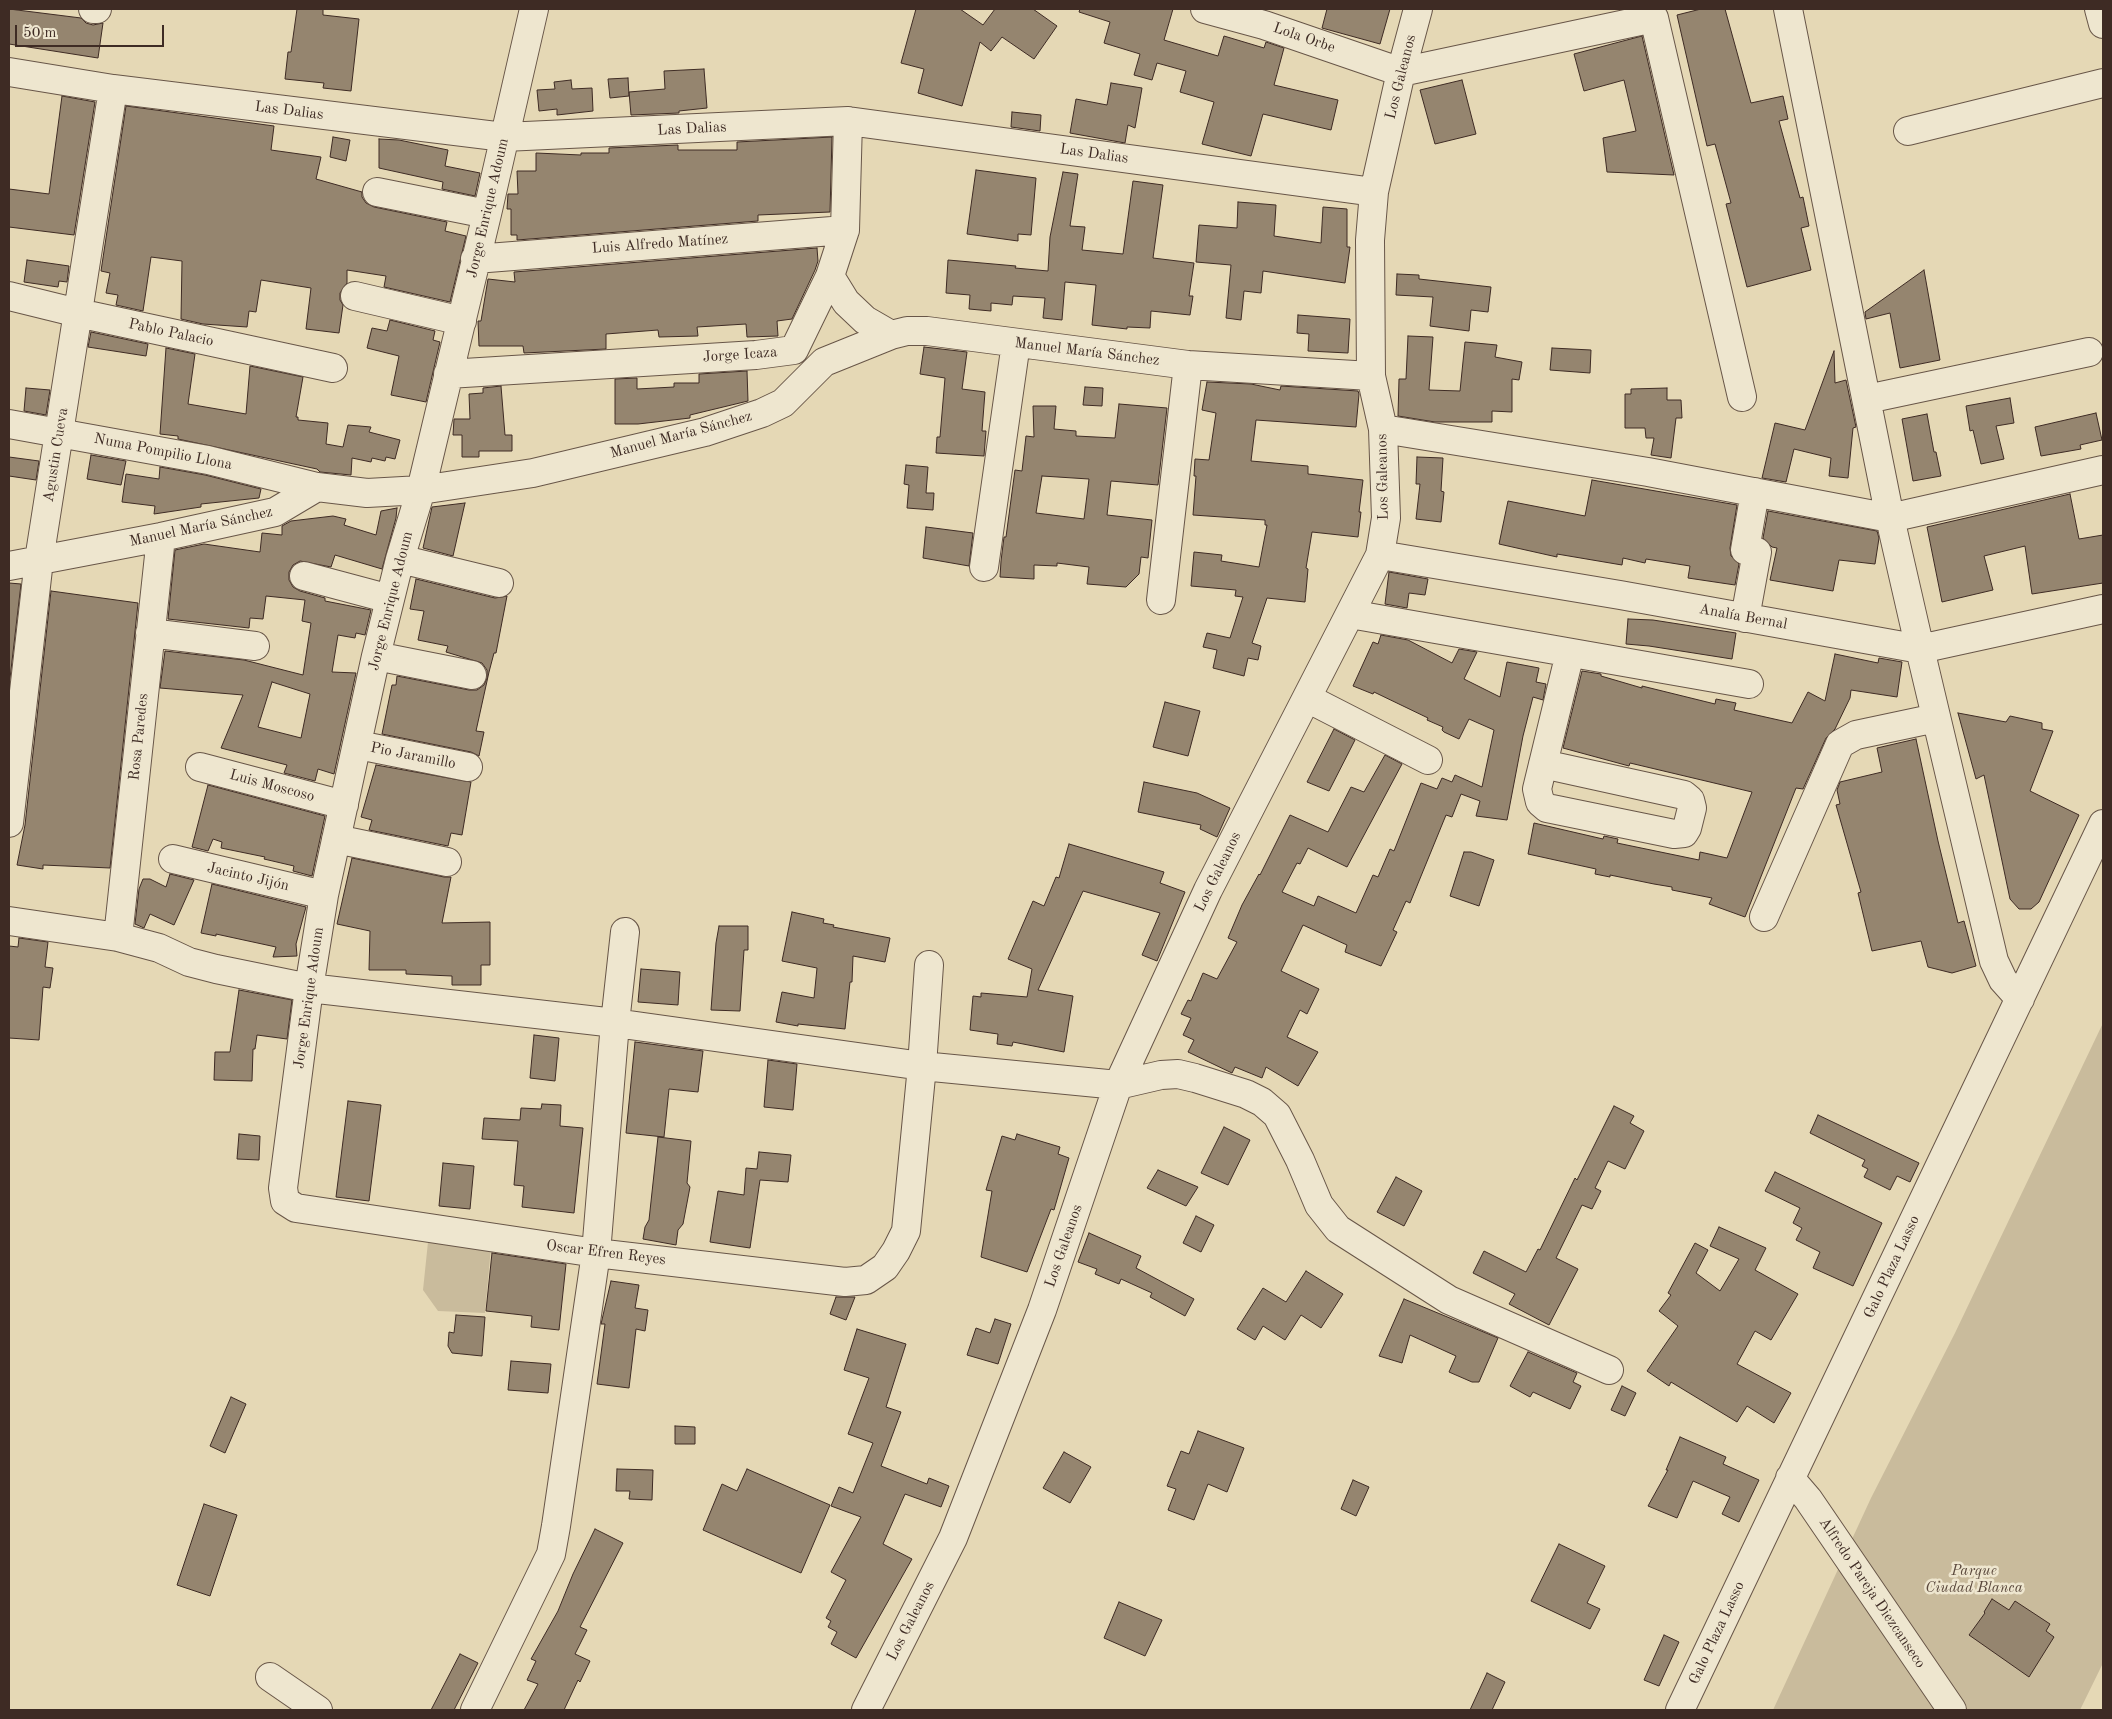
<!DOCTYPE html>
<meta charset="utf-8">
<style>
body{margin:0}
#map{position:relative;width:2112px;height:1719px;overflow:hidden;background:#e5d8b5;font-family:"Old Standard TT",serif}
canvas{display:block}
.frame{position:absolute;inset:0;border:10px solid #3e2b24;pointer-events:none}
.scale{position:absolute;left:15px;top:25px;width:149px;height:22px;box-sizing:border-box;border:2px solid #3e2b24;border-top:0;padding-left:6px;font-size:15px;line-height:18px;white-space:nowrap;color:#3e2b24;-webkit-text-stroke:4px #eee6cf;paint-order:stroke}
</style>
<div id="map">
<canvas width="2112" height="1719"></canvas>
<div class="frame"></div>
<div class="scale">50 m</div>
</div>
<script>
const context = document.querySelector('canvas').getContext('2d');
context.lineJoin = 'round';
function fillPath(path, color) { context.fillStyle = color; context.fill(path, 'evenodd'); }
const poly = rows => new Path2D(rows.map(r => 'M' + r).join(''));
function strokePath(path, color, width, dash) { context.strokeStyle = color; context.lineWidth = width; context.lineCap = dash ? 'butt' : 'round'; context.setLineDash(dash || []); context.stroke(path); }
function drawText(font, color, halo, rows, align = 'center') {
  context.font = font + ' "Old Standard TT",serif'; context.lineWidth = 5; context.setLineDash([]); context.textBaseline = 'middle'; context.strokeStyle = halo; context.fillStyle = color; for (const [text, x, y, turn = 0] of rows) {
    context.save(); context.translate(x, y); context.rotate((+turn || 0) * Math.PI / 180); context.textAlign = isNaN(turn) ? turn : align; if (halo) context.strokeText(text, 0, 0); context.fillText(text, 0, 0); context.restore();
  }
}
fillPath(poly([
 [2103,1023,2103,1663,2080,1710,1773,1710,1871,1498,1955,1333],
 [428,1242,491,1247,485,1313,438,1311,423,1290]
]), '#c9bb9c');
const building = poly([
 [9,9,81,18,86,23,93,25,103,23,98,58,9,44,9,9],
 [297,9,323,9,323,15,359,19,351,91,323,88,324,83,285,79,288,52,291,52,297,9],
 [916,9,960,9,983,25,995,9,1033,9,1057,26,1034,59,1002,37,991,51,980,42,962,106,918,93,924,69,901,63,916,9],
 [1080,9,1173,9,1164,40,1218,56,1224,36,1264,48,1266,42,1284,48,1274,85,1338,100,1331,130,1263,114,1251,156,1202,144,1214,102,1180,92,1186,71,1157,63,1152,80,1134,75,1140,54,1104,43,1110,22,1079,12,1080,9],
 [1327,9,1390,9,1380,44,1322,28,1327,9],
 [1701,9,1725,9,1751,103,1783,96,1788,119,1779,121,1800,198,1803,197,1809,226,1801,228,1811,270,1747,287,1726,204,1731,203,1715,144,1707,146,1677,15,1701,9],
 [1642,36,1674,175,1607,172,1603,138,1636,131,1624,80,1584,91,1574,54,1642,36],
 [704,69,707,108,679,111,679,113,631,115,629,92,665,89,664,71,704,69],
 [628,78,629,96,610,98,608,79,628,78],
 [571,80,572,89,592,88,593,111,557,115,557,109,539,111,537,90,555,89,554,82,571,80],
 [1462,80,1476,134,1435,144,1420,90,1462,80],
 [1111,83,1142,88,1135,128,1128,125,1125,143,1070,133,1076,99,1107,105,1111,83],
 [62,96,95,102,74,235,9,227,9,189,49,194,62,96],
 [126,106,274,126,271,150,321,157,316,179,362,192,362,197,366,203,374,207,447,222,445,231,466,236,450,302,384,287,386,276,347,270,347,283,340,293,340,300,343,305,339,333,306,329,311,288,261,280,256,312,249,311,247,327,203,324,181,319,182,261,151,257,143,311,116,305,118,295,106,293,110,273,101,271,126,106],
 [1012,112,1041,115,1040,131,1011,127,1012,112],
 [333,137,350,140,346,161,330,157,333,137],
 [832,137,830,212,758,215,758,221,517,240,517,235,511,235,511,209,507,209,508,194,518,194,517,171,536,171,536,153,581,155,581,153,609,153,609,148,678,145,678,150,737,150,737,142,832,137],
 [379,139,399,140,448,150,445,166,480,173,475,196,442,189,443,182,379,168,379,139],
 [976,170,1036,178,1031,235,1018,234,1018,241,967,234,976,170],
 [1063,172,1078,174,1070,226,1085,227,1082,250,1123,254,1133,181,1163,185,1153,258,1194,263,1189,296,1193,296,1190,315,1151,311,1150,328,1127,327,1127,329,1092,325,1096,285,1065,282,1062,320,1043,318,1045,298,1013,296,1012,305,991,303,991,311,969,309,970,295,946,293,948,260,1016,266,1015,268,1048,271,1050,237,1063,172],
 [1238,202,1276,205,1274,236,1321,243,1323,207,1347,209,1347,247,1350,247,1345,283,1263,271,1261,293,1244,291,1241,320,1226,318,1231,265,1196,262,1199,225,1237,228,1238,202],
 [817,248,818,261,815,270,792,319,777,321,778,336,747,337,746,324,697,327,698,336,659,337,658,330,606,334,606,349,524,353,523,346,479,346,478,321,481,321,488,279,515,282,514,272,817,248],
 [27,260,69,266,67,282,59,281,58,287,24,282,27,260],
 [1924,270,1940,360,1900,368,1890,313,1866,319,1865,312,1924,270],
 [1397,274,1419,275,1419,279,1491,287,1488,312,1471,310,1469,331,1430,326,1433,297,1396,295,1397,274],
 [1298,315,1350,319,1348,353,1308,351,1309,334,1297,333,1298,315],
 [390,320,435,331,433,340,440,342,426,402,391,395,399,356,367,348,372,328,387,331,390,320],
 [91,332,148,344,146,356,88,347,91,332],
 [1408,336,1433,337,1429,390,1460,391,1465,342,1497,345,1495,357,1522,362,1519,380,1512,379,1512,412,1492,411,1492,422,1435,422,1398,416,1399,379,1406,379,1408,336],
 [924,347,967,352,962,389,985,392,982,431,986,431,984,456,936,453,937,437,940,437,945,378,920,374,924,347],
 [166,348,195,354,188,404,246,414,250,366,303,377,296,417,298,417,298,420,328,423,326,444,343,447,348,425,371,427,369,432,400,440,395,459,386,457,385,461,372,458,371,462,352,458,351,475,320,472,317,469,178,439,178,436,160,434,166,348],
 [1552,348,1591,350,1590,373,1550,370,1552,348],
 [1834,351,1835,383,1846,380,1856,427,1853,428,1848,478,1829,476,1831,458,1794,449,1786,482,1762,478,1775,423,1805,430,1834,351],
 [747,371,748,401,690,415,690,418,638,424,615,424,615,379,637,378,637,389,674,387,674,383,699,383,699,374,747,371],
 [1207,382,1251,384,1280,390,1281,386,1358,391,1359,394,1356,427,1256,420,1251,461,1308,466,1308,474,1363,480,1359,512,1361,512,1358,537,1312,532,1306,568,1308,569,1305,602,1267,598,1252,643,1261,646,1258,660,1248,658,1244,676,1213,668,1217,650,1203,647,1207,633,1230,638,1243,597,1235,596,1236,590,1191,586,1194,552,1222,555,1221,561,1259,567,1267,525,1265,525,1265,520,1193,515,1196,476,1194,476,1195,459,1209,460,1216,413,1202,410,1207,382],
 [501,386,505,435,512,435,512,451,479,451,479,457,462,457,462,435,453,435,454,419,470,419,469,394,483,393,483,388,501,386],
 [1085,387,1103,388,1102,406,1083,405,1085,387],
 [26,388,50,390,46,415,24,411,26,388],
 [1667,388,1667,400,1681,400,1682,418,1676,418,1671,458,1651,455,1654,438,1646,438,1645,428,1625,428,1625,394,1631,394,1631,389,1667,388],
 [2010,398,2014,423,1996,426,2004,459,1981,464,1973,430,1970,431,1966,406,2010,398],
 [1119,404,1167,408,1158,485,1111,481,1107,515,1152,520,1148,558,1141,557,1139,574,1126,587,1087,584,1089,567,1057,563,1057,566,1034,565,1034,579,1000,577,1001,561,1004,537,1006,537,1015,470,1022,471,1026,436,1034,437,1033,406,1056,406,1054,429,1076,431,1076,436,1115,438,1119,404],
 [1042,476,1089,479,1084,519,1036,513,1042,476],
 [2096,413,2102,440,2080,445,2081,449,2041,456,2035,427,2096,413],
 [1927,414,1934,452,1936,452,1941,476,1913,481,1902,419,1927,414],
 [91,455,126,461,121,485,87,479,91,455],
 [9,457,39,461,36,480,9,476,9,457],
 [1417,457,1443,458,1441,491,1444,492,1441,522,1416,519,1420,484,1416,484,1417,457],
 [906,465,928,467,926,493,934,493,933,510,907,508,909,485,904,484,906,465],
 [160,467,205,475,261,489,259,498,201,504,201,507,154,514,155,506,122,502,126,474,159,479,160,467],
 [1592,480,1737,505,1730,548,1731,556,1739,564,1735,585,1688,578,1690,566,1646,559,1645,563,1623,558,1622,565,1557,554,1557,557,1499,544,1508,501,1585,516,1592,480],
 [2070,494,2079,539,2103,535,2103,583,2032,594,2025,546,1984,556,1993,590,1942,602,1927,527,2070,494],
 [465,503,453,556,423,548,432,507,465,503],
 [397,508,396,518,382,569,335,555,331,567,300,561,293,565,289,572,289,580,293,587,300,591,325,598,325,601,371,610,365,635,356,633,355,638,338,635,332,672,356,673,334,774,318,769,315,781,284,773,287,765,221,748,243,695,160,688,165,651,244,660,303,675,311,623,302,621,305,600,266,596,263,619,250,618,249,628,168,619,175,550,204,544,260,552,262,533,282,535,282,526,291,521,333,516,346,519,344,525,376,535,381,511,397,508],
 [272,682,310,694,301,738,258,727,272,682],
 [1768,511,1877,531,1879,538,1875,564,1839,560,1833,591,1770,580,1777,548,1772,547,1763,538,1768,511],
 [926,527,973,533,969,566,923,558,926,527],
 [1389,572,1428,579,1425,595,1409,593,1407,608,1385,604,1389,572],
 [416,579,495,598,507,596,496,653,494,653,489,672,476,731,484,732,479,756,471,752,382,734,392,685,396,685,397,676,469,690,477,690,484,685,487,678,487,670,482,663,446,652,448,646,418,640,424,611,410,609,416,579],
 [9,583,21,584,9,687,9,583],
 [51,591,138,603,110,868,43,865,43,869,17,865,25,825,51,591],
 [1628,619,1653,620,1736,633,1732,659,1649,646,1626,644,1628,619],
 [1381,635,1408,640,1452,663,1459,649,1477,652,1464,679,1500,697,1507,662,1539,668,1536,682,1546,684,1543,700,1533,697,1523,736,1507,820,1476,816,1480,801,1461,794,1452,817,1446,815,1410,903,1406,901,1393,930,1397,932,1381,966,1345,952,1347,945,1303,925,1281,971,1319,989,1307,1014,1300,1010,1287,1037,1318,1052,1298,1086,1266,1067,1262,1078,1235,1067,1232,1073,1188,1052,1194,1040,1183,1035,1191,1018,1181,1014,1188,1000,1191,1001,1203,973,1217,979,1237,942,1228,938,1242,905,1259,874,1260,875,1290,815,1328,832,1351,787,1364,792,1385,755,1402,764,1347,867,1308,848,1300,864,1297,863,1282,892,1314,906,1318,896,1356,913,1373,875,1378,877,1390,849,1394,851,1421,783,1437,789,1442,778,1452,782,1455,775,1482,787,1494,730,1469,719,1459,739,1444,732,1442,730,1443,727,1427,720,1428,718,1374,692,1373,694,1353,686,1373,642,1378,644,1381,635],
 [1835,654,1878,663,1879,658,1902,662,1897,697,1851,690,1850,698,1835,729,1826,738,1803,789,1796,788,1745,917,1709,904,1712,898,1672,890,1672,887,1654,884,1610,875,1610,877,1595,874,1596,869,1528,854,1534,823,1603,839,1604,836,1618,839,1617,843,1699,860,1700,852,1727,858,1752,792,1630,763,1629,766,1563,748,1582,671,1601,674,1601,676,1642,688,1642,686,1715,704,1716,699,1736,703,1734,710,1792,723,1808,692,1825,701,1835,654],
 [1165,702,1200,711,1188,756,1153,747,1165,702],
 [1958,713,2006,722,2010,716,2042,723,2042,729,2053,731,2030,791,2079,815,2039,902,2031,909,2019,909,2010,899,1984,775,1976,779,1958,713],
 [1334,729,1355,740,1329,791,1307,782,1334,729],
 [1916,739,1938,841,1958,923,1964,921,1976,966,1952,973,1928,967,1921,941,1872,951,1858,893,1861,892,1836,805,1840,804,1837,790,1840,782,1882,772,1877,748,1916,739],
 [376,765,471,782,462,835,451,833,448,846,369,830,372,820,361,817,376,765],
 [1144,782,1197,793,1230,808,1217,837,1200,829,1201,825,1138,812,1144,782],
 [208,785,325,816,312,876,293,871,294,866,264,859,265,857,221,848,222,842,213,839,208,851,192,847,208,785],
 [1069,844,1164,872,1160,883,1185,892,1157,961,1142,955,1160,913,1083,891,1038,990,1073,996,1064,1052,1013,1042,1012,1046,997,1044,998,1034,970,1030,973,996,981,997,981,993,1027,997,1032,969,1008,959,1033,901,1044,906,1056,877,1059,878,1069,844],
 [1464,852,1471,852,1494,860,1479,906,1450,896,1464,852],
 [352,858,444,877,451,877,442,923,490,922,490,965,481,965,481,985,452,985,452,976,406,974,406,970,369,970,370,931,337,924,352,858],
 [170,874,194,880,174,925,150,914,144,928,135,924,139,889,143,879,150,879,166,887,170,874],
 [212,884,306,907,296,944,297,956,273,957,276,947,216,934,216,936,201,933,212,884],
 [792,912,824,919,823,923,834,925,833,927,890,938,885,962,853,956,852,982,850,982,845,1029,798,1024,798,1026,776,1022,782,992,814,998,817,968,782,961,792,912],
 [719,926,748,926,748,950,744,950,740,1011,711,1010,716,943,719,926],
 [19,938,48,942,45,967,53,968,50,988,43,987,39,1040,9,1038,9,946,18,947,19,938],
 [641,969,680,972,678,1005,638,1002,641,969],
 [239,990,292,1000,287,1039,257,1035,255,1049,253,1049,252,1081,214,1080,215,1052,230,1052,239,990],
 [534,1035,559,1038,555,1081,530,1078,534,1035],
 [635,1042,703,1051,698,1092,669,1089,664,1137,626,1133,635,1042],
 [768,1060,797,1064,793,1110,764,1107,768,1060],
 [348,1101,381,1105,369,1201,336,1197,348,1101],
 [542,1104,561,1105,560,1126,583,1128,574,1213,522,1207,524,1186,514,1185,518,1141,482,1139,484,1118,520,1120,521,1108,541,1109,542,1104],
 [1614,1106,1634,1116,1630,1123,1644,1131,1625,1169,1608,1161,1595,1188,1601,1191,1592,1209,1582,1205,1556,1258,1578,1269,1549,1325,1509,1304,1515,1294,1473,1273,1484,1251,1526,1272,1538,1249,1540,1250,1575,1178,1577,1180,1614,1106],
 [1818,1115,1919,1163,1910,1182,1897,1176,1890,1190,1864,1177,1868,1169,1862,1166,1865,1160,1810,1133,1818,1115],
 [1224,1127,1250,1140,1228,1185,1201,1173,1224,1127],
 [239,1134,260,1136,259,1160,237,1159,239,1134],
 [1017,1134,1060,1147,1058,1154,1069,1158,1054,1210,1051,1209,1027,1272,981,1257,992,1191,986,1190,1002,1136,1015,1140,1017,1134],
 [658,1137,691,1141,687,1183,690,1187,683,1224,678,1230,676,1245,643,1239,645,1227,649,1220,658,1137],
 [759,1152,791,1155,788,1182,760,1180,750,1248,710,1242,718,1191,744,1195,746,1168,757,1169,759,1152],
 [443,1163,474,1166,470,1209,439,1206,443,1163],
 [1158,1170,1198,1187,1186,1206,1147,1188,1158,1170],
 [1775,1172,1882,1223,1853,1286,1813,1268,1820,1252,1796,1240,1802,1228,1793,1223,1800,1208,1765,1191,1775,1172],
 [1396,1177,1422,1191,1404,1226,1377,1212,1396,1177],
 [1196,1216,1214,1225,1201,1252,1183,1243,1196,1216],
 [1719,1227,1766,1248,1755,1270,1798,1294,1771,1340,1755,1331,1737,1364,1791,1393,1774,1423,1747,1406,1737,1422,1671,1382,1669,1386,1647,1371,1678,1326,1659,1311,1671,1295,1668,1293,1695,1243,1708,1250,1696,1273,1720,1291,1739,1259,1710,1246,1719,1227],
 [1089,1233,1141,1256,1136,1268,1194,1299,1185,1316,1150,1297,1152,1293,1121,1279,1119,1284,1095,1274,1097,1269,1078,1262,1089,1233],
 [492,1253,566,1264,559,1330,531,1327,532,1316,486,1311,492,1253],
 [1306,1271,1343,1294,1321,1328,1301,1315,1285,1340,1263,1326,1255,1340,1237,1329,1263,1288,1286,1302,1306,1271],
 [611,1281,639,1285,635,1308,648,1310,645,1331,636,1329,629,1388,597,1384,605,1324,601,1324,611,1281],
 [836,1297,855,1297,846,1320,830,1314,836,1297],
 [1404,1299,1498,1338,1479,1382,1472,1382,1449,1372,1456,1356,1410,1335,1402,1363,1379,1356,1404,1299],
 [456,1315,485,1317,482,1356,452,1353,448,1346,449,1332,454,1333,456,1315],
 [995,1319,1011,1324,998,1364,967,1355,976,1328,990,1333,995,1319],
 [857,1329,906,1344,886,1407,901,1412,881,1466,927,1484,929,1478,949,1486,941,1507,905,1494,883,1544,912,1559,856,1658,831,1644,837,1632,828,1627,831,1621,826,1618,846,1580,831,1572,861,1517,831,1506,839,1487,853,1493,873,1443,848,1434,869,1378,844,1370,857,1329],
 [1528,1352,1577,1373,1573,1382,1581,1386,1570,1409,1533,1392,1530,1397,1510,1386,1528,1352],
 [511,1361,551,1364,548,1393,508,1390,511,1361],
 [1622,1386,1636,1393,1625,1416,1611,1410,1622,1386],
 [231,1397,246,1404,225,1453,210,1446,231,1397],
 [675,1426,695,1427,695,1444,675,1444,675,1426],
 [1198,1431,1244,1448,1227,1492,1208,1484,1194,1520,1168,1510,1176,1489,1167,1486,1181,1451,1189,1454,1198,1431],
 [1680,1437,1726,1457,1723,1464,1759,1480,1739,1522,1722,1514,1730,1497,1693,1481,1677,1518,1648,1506,1668,1470,1666,1470,1680,1437],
 [1064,1452,1091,1467,1070,1503,1043,1488,1064,1452],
 [617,1469,653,1470,652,1500,629,1499,630,1491,616,1491,617,1469],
 [747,1469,830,1505,801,1573,703,1530,722,1484,737,1491,747,1469],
 [1353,1480,1369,1487,1356,1516,1341,1509,1353,1480],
 [204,1504,237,1515,210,1596,177,1585,204,1504],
 [595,1529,623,1543,580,1627,587,1630,575,1654,590,1661,580,1682,578,1680,564,1710,524,1710,538,1684,527,1680,536,1661,531,1659,558,1611,573,1574,595,1529],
 [1559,1544,1605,1566,1587,1603,1600,1609,1590,1629,1531,1601,1559,1544],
 [1992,1599,2009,1610,2015,1601,2050,1624,2046,1631,2054,1637,2029,1677,1969,1635,1985,1613,1984,1612,1992,1599],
 [1119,1602,1162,1620,1145,1656,1104,1638,1119,1602],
 [1664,1635,1679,1642,1659,1686,1644,1680,1664,1635],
 [460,1654,478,1663,454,1710,431,1710,460,1654],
 [1487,1673,1505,1682,1492,1710,1470,1710,1487,1673]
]);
fillPath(building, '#95856f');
strokePath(building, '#3e2b24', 1);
const minor = poly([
 [93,9,97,9],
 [534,9,487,214,421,490,400,559,376,656,324,895,309,988,283,1188,285,1201,296,1208,596,1253,845,1282,866,1280,885,1267,896,1251,906,1231,922,1066,929,965],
 [1205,9,1264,25,1401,72,1654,18,1742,397],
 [1788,9,1890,518,1920,649,1994,961,2003,980,2020,999],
 [2099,9,2103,24],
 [9,72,113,89,504,137,848,121,1374,192],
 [1908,131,2103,83],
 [377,192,487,214],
 [475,259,845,230],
 [830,276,846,302,865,320,891,335],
 [9,296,78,313,333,368],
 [355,296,462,321],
 [448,374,756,355,794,350,830,276,845,230,848,121],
 [1867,399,2089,352],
 [9,424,208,460,317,487],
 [1383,429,1648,472,1890,518,2103,470],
 [1380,555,1620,595,1920,649,2103,609],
 [400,559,499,583],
 [9,566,161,537,275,512,317,487,367,493,421,490,533,473,705,432,762,413,783,403,824,362,891,335,907,331,927,331,1188,365,1371,376],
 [984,567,1016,343],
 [304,576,390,599],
 [1161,600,1188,365],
 [1350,614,1749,684],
 [1745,618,1757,552,1745,550,1755,492],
 [150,633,255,646],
 [376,656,472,675],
 [1307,698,1428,760],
 [358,745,468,767],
 [1543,764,1684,795,1690,800,1692,808,1687,828,1684,833,1674,834,1547,808,1540,802,1537,789,1570,653],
 [200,767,344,805],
 [9,823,39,560,113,89],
 [336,839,447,862],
 [173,859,324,895],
 [1764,917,1840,744,1856,735,1936,718],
 [9,921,118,937,159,948,189,962,216,969,309,988,615,1023,922,1066,1118,1085,1161,1075,1178,1074,1195,1078,1246,1094,1262,1102,1277,1115,1300,1160,1319,1205,1338,1229,1449,1300,1609,1370],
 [118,937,161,537],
 [1790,1478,1808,1499,1952,1710],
 [270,1677,318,1710],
 [475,1710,551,1554,556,1526,596,1253,615,1023,625,932],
 [866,1710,953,1538,1042,1310,1118,1085,1208,890,1380,555,1386,518,1383,429,1371,376,1370,240,1374,192,1401,72,1418,9],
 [1680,1710,2103,824]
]);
strokePath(minor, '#685648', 30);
strokePath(minor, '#eee6cf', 28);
drawText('15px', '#3e2b24', '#eee6cf', [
 ["Lola Orbe",1304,38,19],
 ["Los Galeanos",1401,77,-76],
 ["Las Dalias",289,111,7],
 ["Las Dalias",692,129,-3],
 ["Las Dalias",1094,154,8],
 ["Jorge Enrique Adoum",488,208,-77],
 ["Luis Alfredo Matínez",660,244,-4],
 ["Pablo Palacio",171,333,12],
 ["Manuel María Sánchez",1087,352,7],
 ["Jorge Icaza",740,355,-4],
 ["Manuel María Sánchez",681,435,-15],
 ["Numa Pompilio Llona",163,452,11],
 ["Agustin Cueva",56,455,-81],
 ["Los Galeanos",1383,477,-91],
 ["Manuel María Sánchez",201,527,-12],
 ["Jorge Enrique Adoum",391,601,-76],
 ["Analía Bernal",1743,617,10],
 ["Rosa Paredes",139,737,-84],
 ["Pio Jaramillo",413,756,11],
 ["Luis Moscoso",272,786,15],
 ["Los Galeanos",1218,872,-64],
 ["Jacinto Jijón",248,877,13],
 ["Jorge Enrique Adoum",309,998,-82],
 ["Los Galeanos",1064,1246,-71],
 ["Oscar Efren Reyes",606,1253,7],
 ["Galo Plaza Lasso",1892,1267,-65],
 ["Alfredo Pareja Diezcanseco",1872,1593,56],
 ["Los Galeanos",911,1621,-63],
 ["Galo Plaza Lasso",1717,1633,-65]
]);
drawText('italic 15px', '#5a483c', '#eee6cf', [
 ["Parque",1974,1571],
 ["Ciudad Blanca",1974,1588]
]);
</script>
